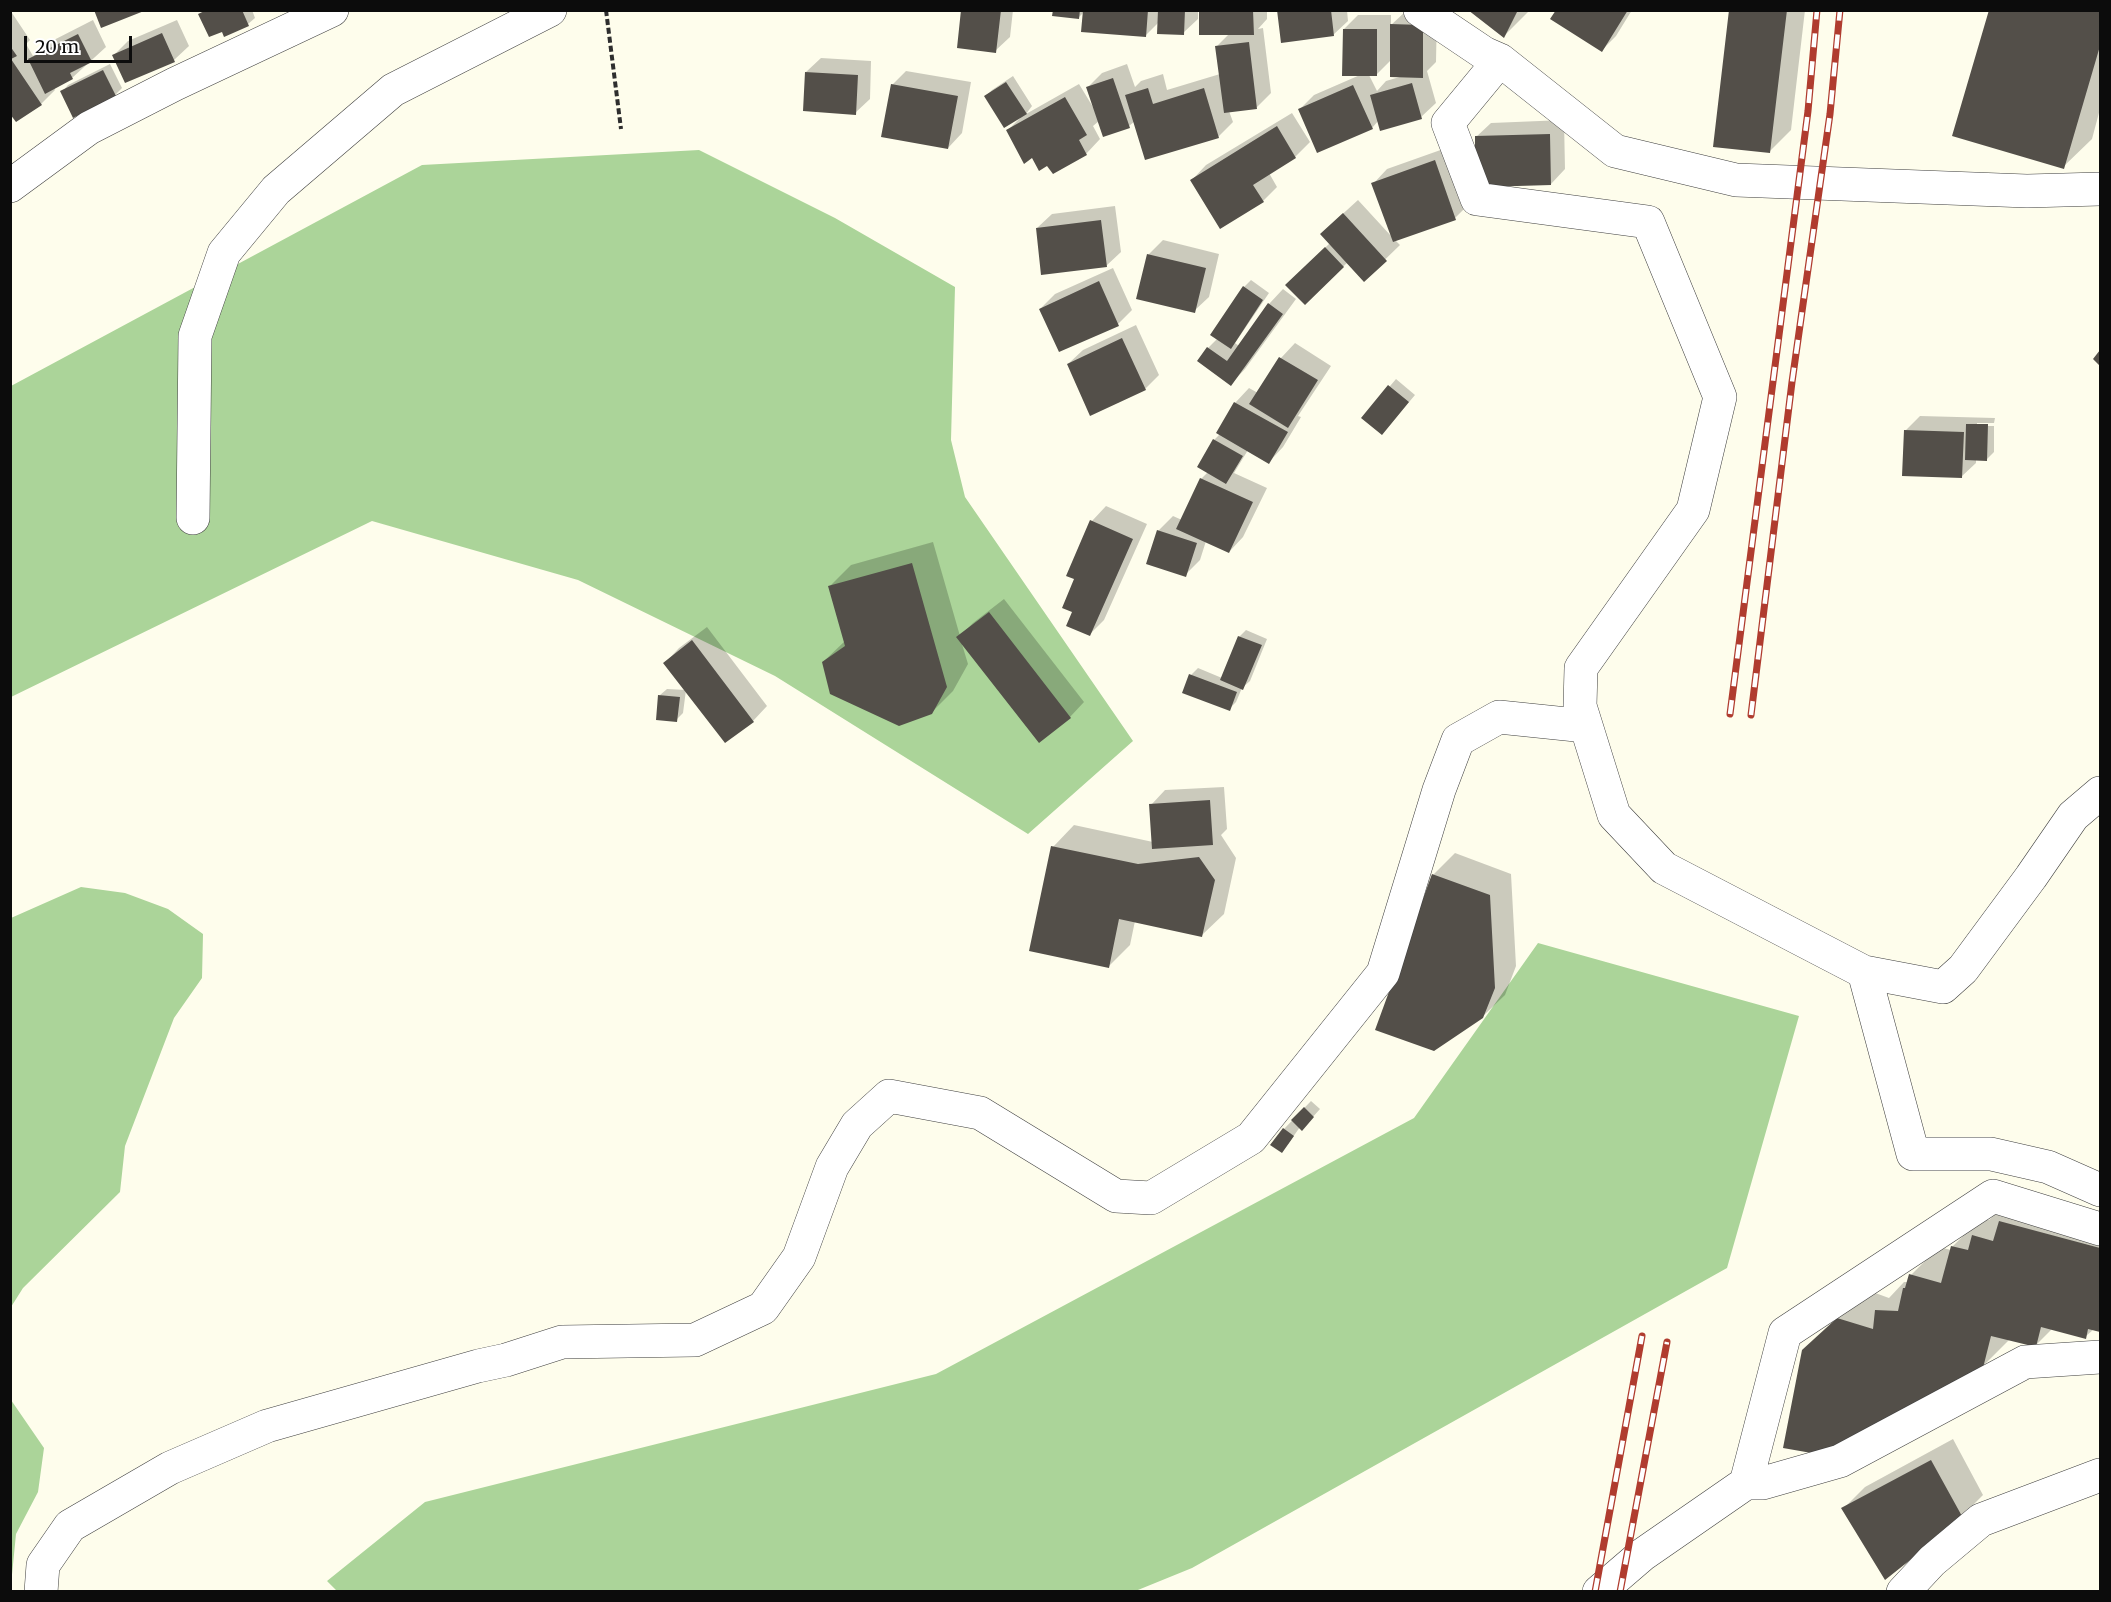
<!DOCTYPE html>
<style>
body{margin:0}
#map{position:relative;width:2111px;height:1602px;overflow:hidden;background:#fefdec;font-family:Merriweather,serif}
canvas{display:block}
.frame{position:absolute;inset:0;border:12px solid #0c0c0c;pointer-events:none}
.scale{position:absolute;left:24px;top:36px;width:108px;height:27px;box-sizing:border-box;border:3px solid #0c0c0c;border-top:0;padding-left:8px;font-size:18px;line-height:21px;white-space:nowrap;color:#0c0c0c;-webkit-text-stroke:4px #fff;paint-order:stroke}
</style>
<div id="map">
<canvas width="2111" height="1602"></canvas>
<div class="frame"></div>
<div class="scale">20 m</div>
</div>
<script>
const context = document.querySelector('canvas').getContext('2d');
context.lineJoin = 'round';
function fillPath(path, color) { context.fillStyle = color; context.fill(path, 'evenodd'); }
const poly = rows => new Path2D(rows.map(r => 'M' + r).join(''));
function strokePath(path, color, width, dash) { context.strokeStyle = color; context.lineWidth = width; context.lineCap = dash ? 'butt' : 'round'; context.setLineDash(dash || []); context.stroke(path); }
fillPath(poly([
 [699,150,835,218,955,287,951,440,965,497,1133,741,1028,834,775,676,578,580,372,521,11,697,11,386,422,165],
 [81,887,125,893,168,909,203,934,202,978,174,1018,125,1146,120,1192,23,1288,11,1307,11,918],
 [1538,943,1799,1016,1727,1268,1192,1568,1133,1592,338,1592,327,1581,425,1502,936,1374,1414,1118],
 [11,1400,44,1448,38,1492,16,1534,11,1585]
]), '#abd499');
fillPath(poly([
 [10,10,30,40,26,44,33,56,44,45,93,20,106,47,72,78,54,87,55,90,41,104,10,111],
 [204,10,252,10,255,18,248,24,222,30,200,14],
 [963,10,1013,10,1010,37,995,51],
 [1054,10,1267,10,1267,19,1258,29,1263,28,1271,93,1257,107,1229,111,1233,122,1218,137,1135,121,1129,126,1099,121,1093,126,1100,139,1086,154,1048,163,1033,156,1007,131,1020,118,986,96,992,90,1013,76,1032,106,1026,114,1079,84,1093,107,1094,106,1088,87,1102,73,1127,64,1135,87,1141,81,1163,74,1167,90,1220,74,1217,46,1230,33,1201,11,1198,11,1198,19,1183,33,1159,22,1146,35,1084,12,1079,17],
 [1279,10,1347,10,1348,21,1333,35],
 [1471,10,1530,10,1504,36],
 [1558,10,1632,10,1616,36,1602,50],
 [1731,10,1805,10,1791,130,1769,152],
 [1991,10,2100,10,2100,109,2092,139,2063,167],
 [1406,11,1437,11,1436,62,1427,71,1436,103,1421,117,1379,120,1372,128,1299,110,1314,95,1360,75,1344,29,1358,15,1391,15,1391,25],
 [1391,60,1403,76,1386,81,1377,91,1369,75,1376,75],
 [177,20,189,46,174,60,114,55,128,41],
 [821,58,871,61,870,99,855,113,806,72],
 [110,64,122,88,115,95,62,92,68,85],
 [906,71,971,82,962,133,948,148,892,85],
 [1292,113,1310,142,1295,157,1269,173,1277,187,1263,201,1192,180,1206,165],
 [1564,120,1565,169,1551,184,1476,137,1491,123],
 [1449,147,1469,204,1455,218,1395,240,1400,245,1364,280,1348,262,1305,303,1287,285,1330,243,1336,220,1358,200,1392,237,1373,184,1387,169],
 [1115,206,1121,252,1106,266,1037,228,1052,214],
 [1163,240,1219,254,1209,297,1194,311,1148,255],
 [1113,268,1132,310,1118,324,1040,309,1055,294],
 [1251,280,1269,293,1235,343,1239,346,1269,304,1283,289,1296,299,1245,369,1231,384,1208,348,1218,338,1244,287],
 [1136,325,1159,375,1145,389,1068,364,1083,350],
 [1295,343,1331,366,1298,416,1301,417,1283,447,1269,462,1248,450,1234,473,1267,488,1243,537,1229,552,1206,541,1200,560,1185,575,1158,531,1173,516,1182,520,1201,479,1208,472,1199,466,1214,440,1220,434,1235,403,1249,388,1258,393,1281,358],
 [1396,379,1415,395,1389,426,1363,418],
 [1920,416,1995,418,1994,423,1977,423,1977,426,1994,426,1994,452,1987,459,1976,459,1976,463,1961,477,1905,431],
 [1106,506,1147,524,1104,620,1090,634,1074,611,1076,578,1068,575,1092,521],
 [933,542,960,636,973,623,1004,599,1084,702,1070,717,1039,741,961,641,968,664,953,691,931,713,823,662,845,641,829,587,851,565],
 [707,627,767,706,753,721,725,741,665,663,679,648],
 [1246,630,1267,639,1250,681,1242,688,1236,702,1229,709,1191,675,1198,668,1222,678,1239,637],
 [667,689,686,690,683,713,676,720,660,695],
 [1224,787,1227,829,1221,835,1236,858,1224,914,1202,935,1135,921,1130,945,1108,967,1053,847,1074,825,1153,842,1151,805,1165,790],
 [1455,853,1511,874,1516,966,1505,995,1482,1017,1433,875],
 [1311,1101,1320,1109,1302,1129,1300,1127,1288,1144,1284,1129],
 [2002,1208,2100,1213,2100,1330,2094,1329,2085,1337,2052,1329,2036,1345,2010,1339,1982,1367,1803,1351,1867,1290,1889,1298,1904,1282,1908,1282,1911,1275,1939,1247,1951,1250,1952,1247,1981,1218,1989,1220],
 [1953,1439,1983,1495,1962,1516,1843,1509,1865,1487]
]), '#0003');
fillPath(poly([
 [94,10,144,10,144,11,101,28],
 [207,10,242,10,249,26,224,37,222,32,209,37,198,14],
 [961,10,1001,10,996,53,957,48],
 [1053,10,1080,10,1079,19,1052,16],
 [1083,10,1148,10,1146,37,1081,32],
 [1158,10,1185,10,1184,35,1157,34],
 [1199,10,1253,10,1254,35,1199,35],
 [1277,10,1331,10,1334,36,1281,43],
 [1468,10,1518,10,1504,38],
 [1556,10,1628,10,1602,52,1550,19],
 [1729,10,1787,10,1770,153,1713,147],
 [1989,10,2100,10,2100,46,2064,169,1952,136],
 [1390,24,1423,25,1423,78,1390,77],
 [1343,29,1377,29,1377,76,1342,76],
 [162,33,175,62,125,83,112,55],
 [78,34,92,62,70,73,73,79,45,94,28,59],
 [1249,42,1257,109,1224,113,1215,46],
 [10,46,17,56,11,59,42,105,16,122,10,114],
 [103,70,116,96,73,118,60,91],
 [805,72,858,75,856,115,803,111],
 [1113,78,1130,128,1103,137,1086,87],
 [1006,82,1027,114,1004,128,984,96],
 [1412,83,1422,119,1380,131,1370,95],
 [891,84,958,96,948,149,881,137],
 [1353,85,1373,129,1317,153,1298,109],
 [1148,88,1153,104,1204,88,1219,138,1145,160,1125,95],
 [1065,97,1087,135,1079,140,1087,155,1053,174,1047,166,1039,171,1032,158,1024,164,1006,130],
 [1277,126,1296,158,1253,185,1264,202,1220,229,1190,180],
 [1550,134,1551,185,1483,187,1475,163,1475,136],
 [1435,160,1456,220,1393,242,1371,183],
 [1343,213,1387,261,1364,282,1320,234],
 [1101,220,1107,267,1041,275,1036,228],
 [1325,247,1344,267,1305,305,1285,285],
 [1147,254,1206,268,1195,313,1136,299],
 [1099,281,1119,326,1059,352,1039,309],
 [1243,286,1263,300,1231,349,1210,335],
 [1268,303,1283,314,1231,386,1197,361,1207,347,1227,361],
 [1122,338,1146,390,1090,416,1067,364],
 [2100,350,2100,366,2093,359],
 [1279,357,1318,380,1288,428,1249,404],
 [1388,385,1409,402,1382,435,1361,418],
 [1234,402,1288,432,1269,464,1216,433],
 [1966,424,1988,424,1987,461,1965,460],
 [1904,430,1964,432,1962,478,1902,476],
 [1213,439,1243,456,1226,484,1197,467],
 [1200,478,1253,502,1229,553,1176,529],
 [1090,520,1133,539,1090,636,1066,626,1072,612,1062,608,1074,579,1066,576],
 [1157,530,1197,543,1186,577,1146,564],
 [912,563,947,687,932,714,899,726,830,694,822,662,845,646,828,586],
 [989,612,1071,718,1039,743,956,637],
 [1238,636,1262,645,1243,690,1220,680],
 [692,640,754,722,725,743,663,663],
 [1189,674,1237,692,1230,711,1182,693],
 [658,695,680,697,677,722,656,720],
 [1210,800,1213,845,1152,849,1149,804],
 [1051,846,1138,864,1199,857,1215,880,1202,937,1119,919,1109,968,1029,951],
 [1432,874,1490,895,1495,988,1483,1018,1434,1051,1375,1030],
 [1304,1107,1314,1117,1302,1131,1291,1120],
 [1283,1128,1294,1136,1282,1153,1270,1145],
 [1999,1221,2100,1248,2100,1332,2088,1329,2086,1339,2041,1327,2036,1347,1991,1336,1983,1368,1823,1455,1783,1448,1802,1350,1837,1318,1873,1329,1875,1310,1898,1311,1903,1288,1905,1288,1909,1274,1941,1283,1951,1246,1968,1250,1972,1235,1993,1241],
 [1931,1460,1963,1518,1885,1580,1841,1508]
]), '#534f49');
const minor = poly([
 [1420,10,1484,53,1500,60,1615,151,1736,180,2027,191,2100,189],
 [1500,60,1448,123,1477,199,1648,222,1720,397,1693,510,1581,668,1580,706,1614,815,1664,868,1864,972,1943,987,1963,969,2031,877,2073,816,2100,793],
 [10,186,89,128,175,84,332,10],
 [193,518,195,336,224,253,276,190,393,90,550,10],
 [1864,972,1913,1154,1991,1154,2048,1167,2100,1190],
 [1746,1483,1785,1333,1993,1196,2100,1229],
 [41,1592,43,1565,70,1526,170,1468,267,1426,478,1366,506,1360,562,1342,695,1340,763,1308,799,1257,832,1167,857,1125,889,1096,980,1113,1116,1196,1151,1198,1251,1138,1383,973,1439,790,1458,740,1499,717,1586,726],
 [1599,1592,1642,1555,1746,1483,1763,1483,1840,1461,2025,1362,2100,1357],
 [1903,1592,1932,1561,1981,1520,2100,1475]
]);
strokePath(minor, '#3f3f3f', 34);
strokePath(poly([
 [606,10,621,129]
]), '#2e2e2e', 4, [6, 3]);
strokePath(minor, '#fff', 33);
const rail = poly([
 [1730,714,1808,111,1817,10],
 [1751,715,1792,382,1830,114,1840,10],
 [1595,1592,1642,1336],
 [1620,1592,1667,1342]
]);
strokePath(rail, '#b03c2f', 7);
strokePath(rail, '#fff', 4.5, [14]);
</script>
